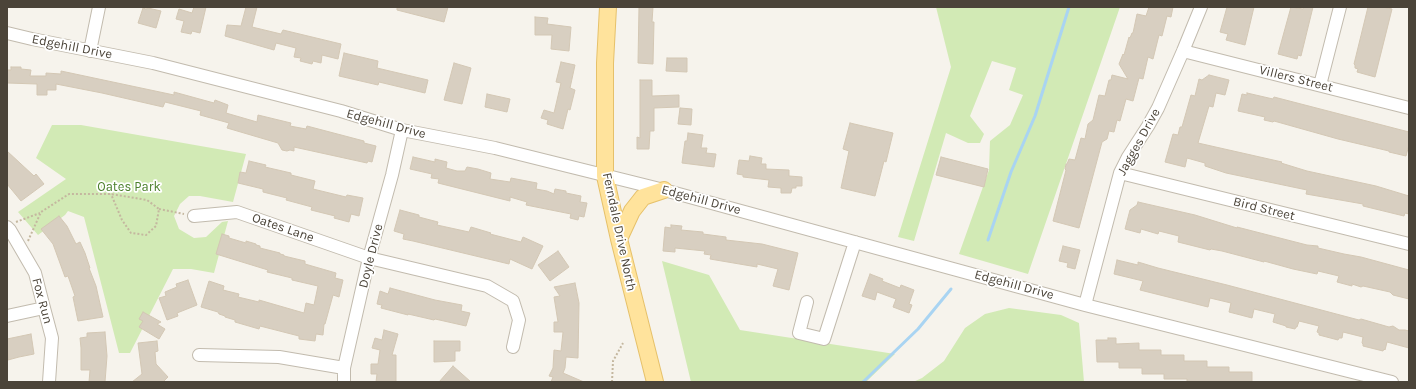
<!DOCTYPE html>
<style>
body{margin:0}
#map{position:relative;width:1416px;height:389px;overflow:hidden;background:#f6f3ec;font-family:Karla,sans-serif}
canvas{display:block}
.frame{position:absolute;inset:0;border:8px solid #4b4439;pointer-events:none}
</style>
<div id="map">
<canvas width="1416" height="389"></canvas>
<div class="frame"></div>
</div>
<script>
const context = document.querySelector('canvas').getContext('2d');
context.lineJoin = 'round';
function fillPath(path, color) { context.fillStyle = color; context.fill(path, 'evenodd'); }
const poly = rows => new Path2D(rows.map(r => 'M' + r).join(''));
function strokePath(path, color, width, dash) { context.strokeStyle = color; context.lineWidth = width; context.lineCap = dash ? 'butt' : 'round'; context.setLineDash(dash || []); context.stroke(path); }
function drawText(font, color, halo, rows, align = 'center') {
  context.font = font + ' Karla,sans-serif'; context.lineWidth = 3.5; context.setLineDash([]); context.textBaseline = 'middle'; context.strokeStyle = halo; context.fillStyle = color; for (const [text, x, y, turn = 0] of rows) {
    context.save(); context.translate(x, y); context.rotate((+turn || 0) * Math.PI / 180); context.textAlign = isNaN(turn) ? turn : align; if (halo) context.strokeText(text, 0, 0); context.fillText(text, 0, 0); context.restore();
  }
}
fillPath(poly([
 [936,7,1120,7,1028,274,959,254,989,170,990,141,1010,125,1023,95,1009,90,1016,68,992,61,970,116,984,134,980,143,968,143,946,133,914,241,898,237,951,67],
 [52,125,81,125,246,154,233,202,200,196,189,196,180,204,174,216,179,229,194,238,206,237,222,222,228,221,214,273,191,269,173,269,130,353,119,353,84,217,68,211,65,215,38,235,18,212,66,179,36,158],
 [662,261,709,275,740,330,895,354,867,381,861,382,691,382],
 [1009,308,1061,315,1079,323,1084,382,913,382,922,378,944,361,965,328,985,314]
]), '#d2eab5');
strokePath(poly([
 [988,240,1011,172,1035,116,1069,7],
 [863,382,918,329,951,289]
]), '#a9d4f2', 3);
const building = poly([
 [194,7,206,7,200,33,192,31,191,34,181,32,184,21,176,19,179,9,192,13,194,7],
 [246,7,257,7,252,27,281,34,283,30,341,44,338,59,322,55,321,63,313,61,312,64,300,61,301,58,294,57,296,48,276,43,274,50,225,36,227,25,241,26,246,7],
 [397,7,448,7,444,22,397,10,397,7],
 [639,7,653,7,652,22,654,22,653,64,638,63,639,7],
 [1149,7,1173,7,1171,17,1167,16,1162,36,1159,35,1153,59,1148,57,1143,79,1139,78,1133,101,1126,99,1120,121,1117,120,1114,132,1109,131,1107,139,1102,142,1079,228,1053,221,1066,170,1065,169,1066,164,1067,164,1069,159,1075,160,1081,138,1085,139,1088,124,1093,120,1099,95,1105,96,1109,80,1111,80,1112,75,1128,79,1119,64,1123,54,1124,55,1129,37,1130,38,1132,33,1133,33,1137,14,1146,16,1149,7],
 [1227,7,1254,7,1245,45,1226,40,1228,34,1220,32,1227,7],
 [1291,7,1303,9,1304,7,1313,7,1301,56,1298,55,1297,59,1278,54,1291,7],
 [1368,7,1383,7,1392,9,1375,77,1357,72,1358,69,1355,68,1355,65,1354,64,1368,7],
 [143,8,146,9,148,8,161,11,156,28,138,23,143,8],
 [535,17,548,18,547,24,571,27,569,51,551,49,552,35,535,35,535,17],
 [344,53,378,61,377,68,428,80,425,93,379,82,378,85,339,76,344,53],
 [667,58,687,58,687,72,666,71,667,58],
 [561,62,575,65,570,88,575,90,570,110,568,109,563,129,547,124,548,120,541,118,544,110,554,113,561,83,556,82,561,62],
 [454,63,471,68,462,104,444,100,454,63],
 [11,67,21,67,21,69,31,70,30,76,46,76,46,73,61,74,61,71,174,95,174,92,214,103,215,100,228,105,226,113,257,122,258,115,291,123,290,126,306,129,307,126,364,141,364,143,376,146,372,162,368,161,367,163,294,147,294,151,290,150,287,151,282,150,278,143,227,128,229,123,200,115,201,111,165,102,163,107,102,93,56,84,56,90,47,90,47,95,37,95,37,84,7,83,7,70,11,70,11,67],
 [1209,75,1229,80,1225,95,1216,93,1213,107,1209,106,1198,143,1282,162,1281,163,1307,171,1376,186,1409,196,1409,214,1405,213,1404,216,1363,206,1363,204,1306,194,1307,190,1226,173,1205,166,1205,163,1187,158,1185,167,1165,162,1173,134,1178,135,1180,127,1182,127,1191,95,1195,96,1199,79,1202,80,1209,75],
 [640,80,652,80,652,96,679,95,679,107,654,108,654,131,650,131,649,149,637,149,637,137,640,138,640,80],
 [1247,93,1273,99,1274,97,1409,132,1409,145,1406,156,1389,152,1389,151,1338,139,1274,121,1273,122,1264,120,1265,117,1238,111,1242,94,1247,95,1247,93],
 [487,94,510,99,507,112,485,107,487,94],
 [680,108,692,109,691,125,678,124,680,108],
 [850,123,893,133,886,162,884,161,875,196,841,188,849,151,843,149,850,123],
 [688,133,703,135,701,148,707,148,706,153,716,154,714,167,682,163,685,141,687,141,688,133],
 [7,151,34,176,36,174,44,184,21,201,7,184,7,151],
 [750,156,762,158,761,164,766,164,766,169,789,170,789,176,802,177,802,186,796,186,796,188,792,188,791,193,781,193,781,188,768,187,769,180,743,177,743,175,737,174,739,160,749,161,750,156],
 [413,157,435,162,435,159,447,162,446,168,457,171,465,171,467,167,478,169,491,173,490,179,510,182,511,178,537,183,536,189,547,191,554,194,555,189,566,191,566,193,581,196,580,202,587,203,584,217,579,216,578,220,570,218,571,214,526,205,527,202,510,197,510,201,438,183,439,179,431,178,432,174,410,169,413,157],
 [941,157,988,169,984,187,936,175,941,157],
 [249,161,266,165,265,167,291,173,291,175,315,181,313,189,346,197,347,195,363,198,359,216,351,214,349,222,334,218,335,216,311,210,312,207,286,200,287,198,263,192,263,189,238,183,240,172,246,173,249,161],
 [1138,202,1195,215,1237,228,1237,227,1307,245,1318,246,1318,248,1344,254,1361,257,1409,270,1409,299,1393,295,1390,292,1363,286,1361,287,1352,284,1352,286,1337,282,1339,276,1318,271,1317,274,1293,269,1264,261,1264,262,1222,251,1211,249,1210,250,1178,242,1179,236,1159,231,1158,234,1141,229,1140,233,1125,229,1130,210,1137,205,1138,202],
 [400,210,419,215,419,217,438,222,437,225,469,232,471,227,491,233,490,234,521,242,523,237,543,246,532,269,510,259,509,264,413,241,403,239,404,234,394,231,400,210],
 [59,216,67,226,76,244,80,242,85,253,90,268,89,268,96,286,103,317,78,321,73,297,75,296,68,276,65,277,53,244,41,229,59,216],
 [671,225,682,226,681,230,703,232,703,234,726,237,726,240,762,244,798,253,789,290,773,286,778,269,757,264,757,267,710,259,711,255,704,254,705,251,675,248,675,252,663,251,665,227,671,228,671,225],
 [222,234,229,236,229,238,246,243,246,241,256,244,256,245,260,246,260,248,280,253,280,254,284,255,284,256,305,261,305,264,336,273,335,278,343,280,339,297,333,295,325,324,324,324,323,335,316,334,315,341,299,339,299,336,260,326,259,329,235,322,235,320,225,317,225,316,219,314,218,312,201,307,209,281,224,286,223,290,239,294,238,297,259,302,259,300,304,313,306,303,314,305,318,286,292,280,292,278,267,272,268,270,216,254,222,234],
 [1063,246,1080,250,1075,269,1067,267,1068,263,1059,261,1063,246],
 [558,251,569,267,550,281,538,265,558,251],
 [1117,260,1138,265,1138,262,1158,268,1227,285,1359,320,1361,319,1389,327,1393,326,1399,330,1405,330,1409,331,1409,348,1387,342,1385,350,1384,349,1383,351,1363,346,1363,344,1362,343,1363,337,1343,332,1342,338,1339,338,1338,340,1319,335,1319,333,1317,332,1319,326,1299,321,1297,327,1296,327,1295,329,1286,327,1286,326,1273,322,1275,314,1254,309,1252,318,1229,312,1231,303,1210,298,1208,307,1140,290,1143,281,1114,274,1117,260],
 [870,274,883,279,882,281,900,288,901,285,914,290,909,304,912,305,909,313,893,307,896,299,877,292,875,300,862,296,870,274],
 [188,280,197,305,177,313,178,316,167,320,159,298,166,296,165,292,177,287,176,284,188,280],
 [575,283,579,303,578,358,566,357,565,368,563,373,584,382,551,382,553,377,549,376,553,368,554,350,561,351,563,332,554,332,554,322,558,322,554,297,560,296,554,287,575,283],
 [390,288,435,300,462,305,461,311,470,313,466,326,435,319,434,320,408,314,408,315,381,308,382,305,377,304,380,291,388,294,390,288],
 [143,312,161,322,157,324,165,329,159,339,139,327,143,321,139,319,143,312],
 [384,330,398,334,392,355,396,355,396,382,376,382,377,374,371,374,371,364,378,364,380,350,372,348,375,338,382,340,384,330],
 [105,332,107,356,105,382,89,382,90,370,81,370,81,348,80,338,87,337,87,333,105,332],
 [31,334,34,354,19,357,8,360,7,339,31,334],
 [1108,338,1116,338,1116,344,1139,343,1139,350,1161,350,1161,355,1184,355,1184,361,1207,361,1207,367,1229,367,1229,372,1252,372,1252,382,1187,382,1187,379,1164,379,1164,374,1142,374,1142,368,1119,368,1119,362,1097,362,1096,340,1108,340,1108,338],
 [157,341,158,351,155,352,156,364,168,377,163,382,132,382,142,374,138,343,157,341],
 [434,341,460,341,460,351,455,351,455,361,434,362,434,341],
 [453,366,471,382,439,382,453,366]
]);
fillPath(building, '#d8cfc1');
strokePath(building, '#d3c7b4', 1);
const minor = poly([
 [7,33,32,39,153,63,341,111,402,130,495,148,664,190,1085,305,1392,382],
 [90,51,99,7],
 [1183,51,1409,108],
 [1320,85,1340,7],
 [1120,173,1409,244],
 [194,216,237,212,369,258,487,286,513,301,519,320,513,347],
 [7,227,10,230,35,273,44,308,52,338,49,382],
 [807,302,799,333,824,339,855,242],
 [1085,305,1120,173,1128,157,1148,126,1158,108,1183,51,1201,7],
 [7,316,44,308],
 [199,355,279,357,344,368],
 [344,382,344,368,369,258,392,175,402,130]
]);
const major = poly([
 [608,7,605,63,605,176,619,239,655,382],
 [619,239,632,211,643,197,664,190]
]);
strokePath(minor, '#c2bbae', 14);
strokePath(major, '#e6c16a', 18);
strokePath(poly([
 [159,209,184,214],
 [16,222,40,213],
 [28,241,41,212,69,194,111,194,147,200,159,209,156,226,146,235,131,233,122,220,111,194],
 [612,382,613,361,623,343]
]), '#c4b79f', 2, [2, 2]);
strokePath(minor, '#fff', 12);
strokePath(major, '#ffe39c', 16);
drawText('13px', '#4b4439', '#fff', [
 ["Edgehill Drive",72,47,11],
 ["Villers Street",1296,79,14],
 ["Edgehill Drive",386,124,15],
 ["Jagges Drive",1139,142,-61],
 ["Edgehill Drive",701,200,15],
 ["Bird Street",1264,209,14],
 ["Oates Lane",283,228,19],
 ["Ferndale Drive North",619,232,78],
 ["Doyle Drive",371,256,-76],
 ["Edgehill Drive",1014,285,15],
 ["Fox Run",42,301,75]
]);
drawText('13px', '#4a7f2a', '#fff', [
 ["Oates Park",129,187]
]);
</script>
